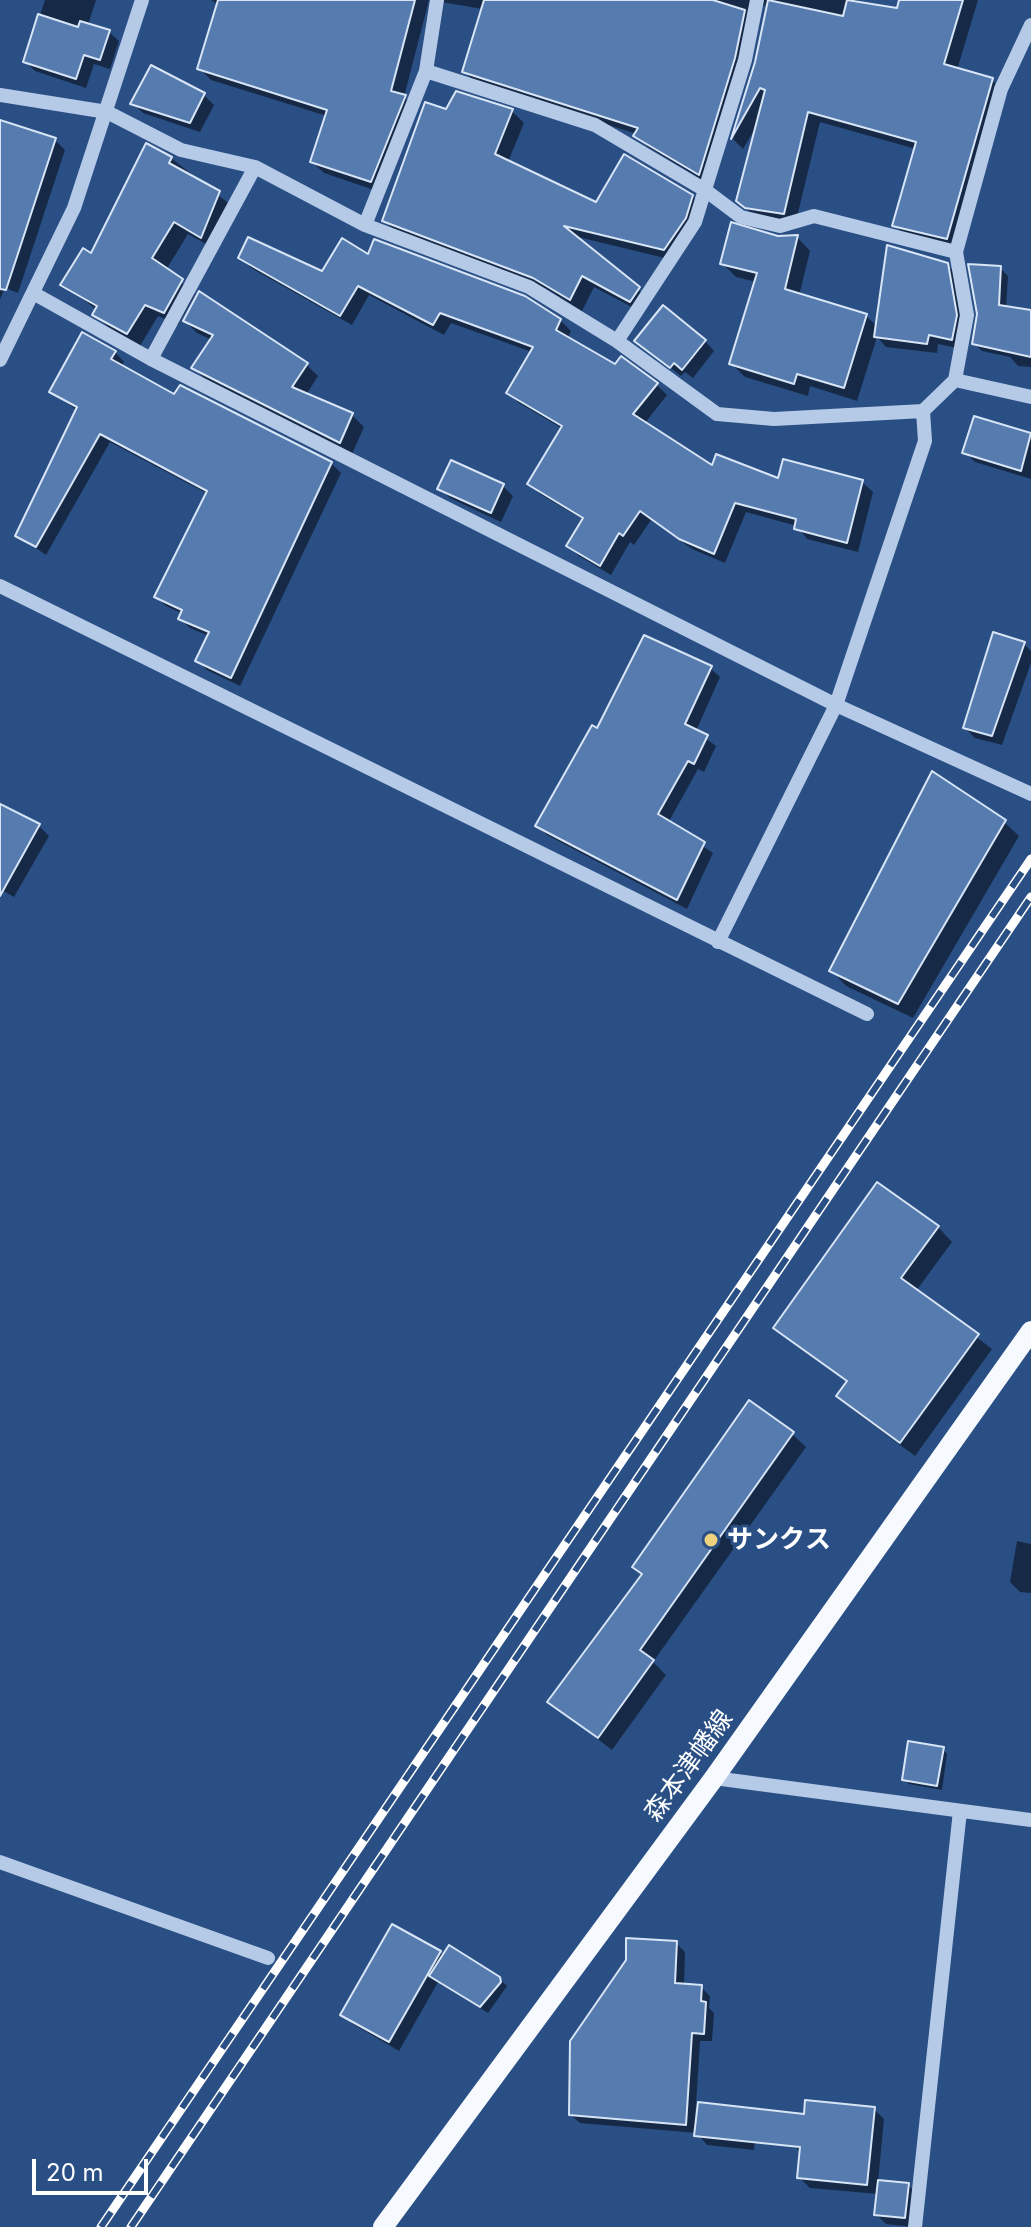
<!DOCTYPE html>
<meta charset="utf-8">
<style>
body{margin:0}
#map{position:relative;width:1031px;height:2227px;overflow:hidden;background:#2a4f85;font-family:Inter,sans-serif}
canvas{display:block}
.scale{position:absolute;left:32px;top:2159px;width:116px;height:36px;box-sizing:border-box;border:4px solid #fff;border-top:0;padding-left:10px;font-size:24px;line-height:28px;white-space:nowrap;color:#fff;-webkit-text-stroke:6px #2a4f85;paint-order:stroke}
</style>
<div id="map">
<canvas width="1031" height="2227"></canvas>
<div class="scale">20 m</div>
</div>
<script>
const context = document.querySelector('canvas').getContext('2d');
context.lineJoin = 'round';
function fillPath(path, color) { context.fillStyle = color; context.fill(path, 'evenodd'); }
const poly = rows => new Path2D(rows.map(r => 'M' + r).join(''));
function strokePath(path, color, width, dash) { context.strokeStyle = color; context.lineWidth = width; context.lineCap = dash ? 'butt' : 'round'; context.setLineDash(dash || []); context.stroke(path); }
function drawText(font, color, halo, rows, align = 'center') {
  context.font = font + ' Inter,"Noto Sans JP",sans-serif'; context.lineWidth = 6; context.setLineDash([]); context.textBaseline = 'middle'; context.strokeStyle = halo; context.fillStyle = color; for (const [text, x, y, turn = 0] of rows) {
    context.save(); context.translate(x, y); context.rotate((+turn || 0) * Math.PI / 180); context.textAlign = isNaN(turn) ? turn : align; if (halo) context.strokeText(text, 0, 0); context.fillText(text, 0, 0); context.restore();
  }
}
fillPath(poly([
 [45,0,96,0,88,25,109,32,119,41,110,69,94,64,86,88,35,71,25,61],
 [211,0,855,0,898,10,901,0,978,0,957,70,992,80,1003,91,959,250,906,237,895,225,916,149,820,122,795,225,750,212,738,200,756,127,743,149,733,139,757,63,769,2,758,10,711,185,648,147,637,134,476,83,464,71,483,9,429,0,404,97,416,109,383,193,324,173,312,162,327,116,211,80,199,68,219,5],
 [152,68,204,95,214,105,200,132,143,113,133,103],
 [426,104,447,111,512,111,524,123,508,162,597,205,692,196,704,208,677,261,574,236,651,301,643,313,594,287,582,311,547,289,396,232,384,220],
 [0,122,55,140,65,150,18,293,5,288,0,299],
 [171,158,232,206,215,249,188,234,166,270,195,294,178,325,158,316,140,346,108,327,95,314,97,310,63,284,92,256],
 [797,237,810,251,799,296,866,316,878,327,947,265,957,275,966,326,962,349,938,344,937,353,886,347,877,337,857,401,810,386,808,396,745,377,731,363,756,282,736,277,722,263,777,238],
 [369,257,560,320,571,331,567,339,615,367,657,385,667,395,645,423,713,468,779,481,862,482,873,492,858,552,807,539,797,526,746,512,725,563,692,549,651,520,634,545,630,542,611,575,579,556,568,546,584,520,540,494,529,483,563,429,519,403,508,393,532,352,451,323,444,335,369,295,352,325,251,268,240,258,323,274],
 [1000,268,1008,276,1006,308,1031,312,1031,367,1018,366,1010,357,982,351,974,343],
 [185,321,307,365,318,376,306,395,352,415,364,427,352,454,206,380,194,368,212,340,197,333],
 [637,341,705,341,714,351,693,378,685,372,681,376],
 [115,352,124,362,121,367,175,396,331,463,341,473,240,686,207,670,197,660,209,636,190,628,181,619,183,614,166,606,156,597,208,494,110,442,46,555,18,536,78,411,52,392],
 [975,418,1031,435,1031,479,975,462,965,452],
 [503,486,513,496,501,522,450,498,440,488],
 [1024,644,1031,651,1031,663,1002,745,975,738,965,728],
 [710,668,720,677,696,731,716,746,704,772,698,769,668,823,713,853,687,909,547,835,538,826,598,731],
 [0,806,39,826,49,836,14,897,0,889],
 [1004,822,1019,836,913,1018,846,986,832,971],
 [938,1227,952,1242,916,1291,992,1349,915,1456,853,1410,839,1396,848,1383,775,1327],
 [792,1434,806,1447,653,1662,666,1675,612,1750,550,1702,643,1576,634,1567],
 [1017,1541,1031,1544,1031,1593,1020,1592,1010,1582],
 [943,1749,947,1754,942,1790,909,1784,904,1779],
 [676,1943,685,1952,684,1986,701,1987,710,1996,709,2008,714,2013,712,2041,700,2041,695,2120,757,2120,754,2150,707,2145,697,2133,580,2123,571,2115],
 [439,1953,499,1978,507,1986,488,2013,438,1982,399,2051,353,2024,343,2014],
 [874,2109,884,2119,878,2182,908,2185,918,2195,915,2227,886,2224,876,2214,878,2194,810,2188,799,2177,802,2153,794,2146]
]), '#0007');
const building = poly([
 [218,0,415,0,391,91,406,95,371,182,310,162,327,110,197,69,218,0],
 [484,0,713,0,745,10,735,58,699,175,633,136,638,128,462,72,484,0],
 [768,0,843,16,847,0,897,8,899,0,963,0,944,64,993,78,947,239,892,226,916,142,808,112,784,214,745,208,736,201,765,90,760,88,731,139,755,62,768,0],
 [38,14,78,27,80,21,110,30,100,60,84,55,76,79,23,62,38,14],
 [151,65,205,93,190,123,130,104,151,65],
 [456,91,513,109,495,154,596,202,624,154,693,195,686,218,664,250,564,226,640,287,630,302,582,276,570,300,533,278,382,221,425,102,446,109,456,91],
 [0,120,56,138,6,290,0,289,0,120],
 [146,143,172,157,169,163,220,191,201,238,174,222,152,258,183,279,164,313,145,305,127,334,92,315,97,306,60,285,83,248,91,253,146,143],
 [731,222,778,236,798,235,785,289,867,314,844,388,797,374,794,384,729,364,757,273,720,264,731,222],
 [248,237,322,271,342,238,368,254,374,239,525,296,561,319,556,330,615,364,621,356,658,383,633,414,712,465,716,454,778,478,783,459,863,480,847,543,794,529,796,519,735,503,714,554,679,539,640,511,623,536,619,533,600,566,566,546,583,518,527,484,562,426,506,393,533,347,440,313,433,325,358,286,340,316,238,258,248,237],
 [887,245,948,263,957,315,952,340,929,335,927,344,874,337,887,245],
 [968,264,1001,266,999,305,1031,310,1031,357,972,344,977,314,968,264],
 [199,291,308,363,292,387,353,413,340,443,191,368,213,335,183,321,199,291],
 [663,305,706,340,682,370,674,363,670,368,634,341,663,305],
 [82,332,116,351,111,359,174,394,180,385,332,462,231,678,195,661,209,632,178,619,182,610,154,597,207,491,100,434,36,547,15,536,77,407,49,392,82,332],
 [974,416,1031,433,1021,471,962,453,974,416],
 [451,460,504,484,491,513,437,489,451,460],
 [993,632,1025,642,992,736,963,728,993,632],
 [644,635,712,666,685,724,708,735,694,764,688,761,658,814,705,842,677,900,535,826,592,725,597,728,644,635],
 [932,771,1006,820,898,1004,829,971,932,771],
 [0,804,40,824,0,896,0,804],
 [877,1182,939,1226,901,1278,979,1334,900,1443,836,1396,847,1381,773,1328,877,1182],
 [749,1400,794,1432,640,1650,654,1660,598,1738,547,1702,642,1574,632,1567,749,1400],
 [908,1741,944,1747,937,1786,902,1780,908,1741],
 [392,1924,441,1951,389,2042,340,2015,392,1924],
 [626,1938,677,1941,675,1983,702,1985,701,2001,706,2002,704,2034,692,2033,686,2125,569,2115,570,2041,626,1960,626,1938],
 [449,1945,500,1977,501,1982,480,2007,429,1976,449,1945],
 [805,2100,875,2107,867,2185,797,2178,800,2147,694,2136,698,2102,804,2114,805,2100],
 [878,2180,909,2183,905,2218,874,2215,878,2180]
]);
fillPath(building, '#567bae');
strokePath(building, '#d8e5f6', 2);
strokePath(poly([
 [426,71,595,125,705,190,741,217,780,226,814,216,956,252],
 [0,95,107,112,181,150,255,167,365,225,529,287,617,341,717,414,774,419,923,411,955,380,1031,397],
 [365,225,426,71,437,0],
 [33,293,151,359,836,705,1031,794],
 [617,341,695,222,745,60,757,0],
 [151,359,255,167],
 [0,360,74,208,142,0],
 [955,380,967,315,956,252,1001,89,1031,25],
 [0,586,867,1014],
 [718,942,836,705,925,441,923,411],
 [714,1778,1031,1820],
 [0,1862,268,1958],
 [915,2227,960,1811]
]), '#b5cae7', 14);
strokePath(poly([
 [383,2227,714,1778,1031,1331]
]), '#f6f9fe', 20);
const rail = poly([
 [101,2227,1031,859],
 [131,2227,1031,897]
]);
strokePath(rail, '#fff', 9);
strokePath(rail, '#2a4f85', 6, [18]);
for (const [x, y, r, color] of [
 [711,1540,8,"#eed17d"]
]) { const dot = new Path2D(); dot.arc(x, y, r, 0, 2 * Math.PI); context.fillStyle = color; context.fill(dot); strokePath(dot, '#2a4f85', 3); }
drawText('bold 26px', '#fff', '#2a4f85', [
 ["サンクス",727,1540]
], 'left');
drawText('26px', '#fff', '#2a4f85', [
 ["森本津幡線",689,1766,-54]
]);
</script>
